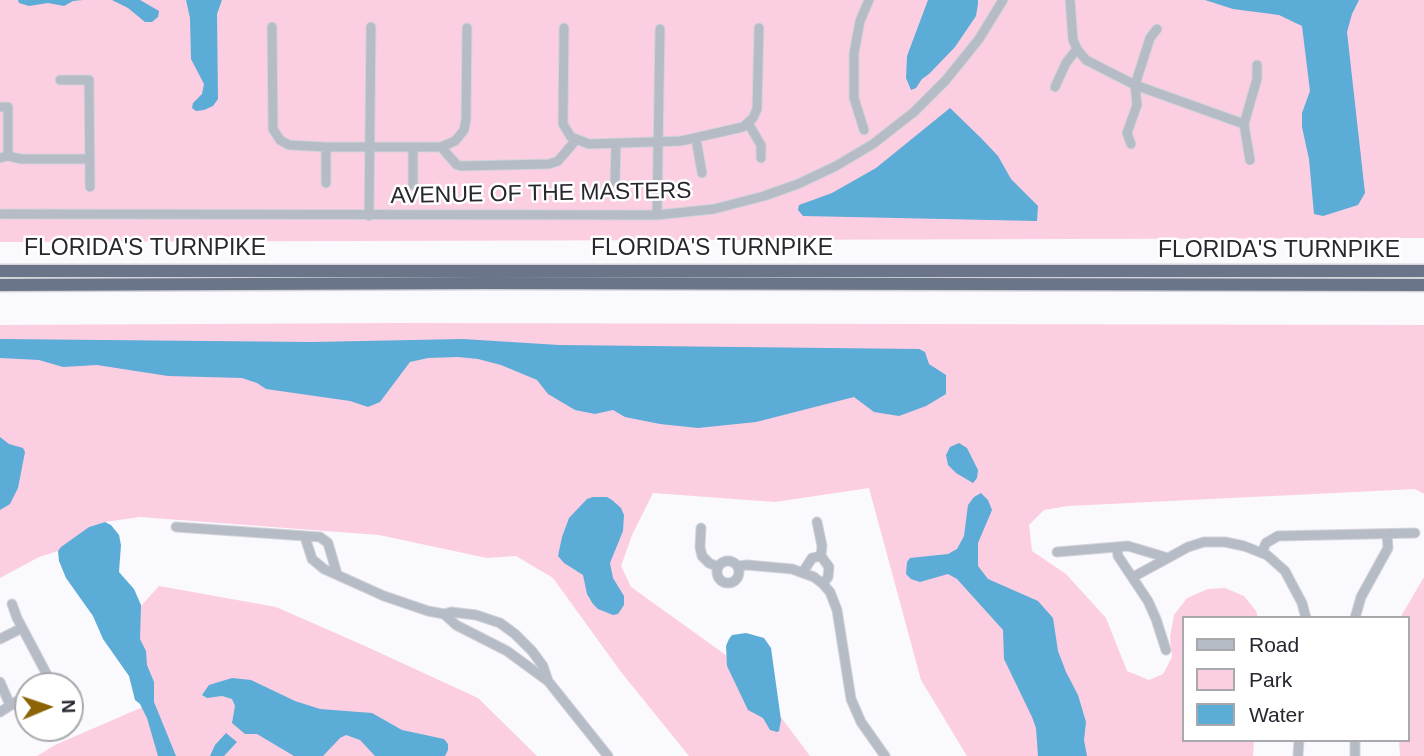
<!DOCTYPE html>
<style>
body{margin:0}
#map{position:relative;width:1424px;height:756px;overflow:hidden;background:#faf9fe;font-family:Helvetica,sans-serif}
canvas{display:block}
.legend{position:absolute;left:1182px;top:616px;width:228px;height:126px;box-sizing:border-box;background:#fff;border:2px solid #a9a8ac;margin:0;padding:9px 12px;list-style:none;font-size:21px;color:#282630}
.legend li{display:flex;align-items:center;gap:14px;height:35px}
.legend b{width:35px;border:2px solid #a9a8ac}
.north{position:absolute;left:14px;top:672px;width:70px;height:70px;box-sizing:border-box;background:#fff;border:2px solid #a9a8ac;border-radius:50%;rotate:88deg;font-size:19px;font-weight:700;line-height:28px;text-align:center;color:#282630}
.north::after{content:'';display:block;margin:auto;width:24px;height:32px;background:#8c6406;clip-path:polygon(50% 0,100% 100%,50% 72%,0 100%)}
</style>
<div id="map">
<canvas width="1424" height="756"></canvas>
<ul class="legend">
<li><b style="height:9px;background:#b6bcc6"></b>Road</li>
<li><b style="height:19px;background:#fccee1"></b>Park</li>
<li><b style="height:19px;background:#5bacd6"></b>Water</li>
</ul>
<div class="north">N</div>
</div>
<script>
const context = document.querySelector('canvas').getContext('2d');
context.lineJoin = 'round';
function fillPath(path, color) { context.fillStyle = color; context.fill(path, 'evenodd'); }
const poly = rows => new Path2D(rows.map(r => 'M' + r).join(''));
function strokePath(path, color, width, dash) { context.strokeStyle = color; context.lineWidth = width; context.lineCap = dash ? 'butt' : 'round'; context.setLineDash(dash || []); context.stroke(path); }
function drawText(font, color, halo, rows, align = 'center') {
  context.font = font + ' Helvetica,sans-serif'; context.lineWidth = 5; context.setLineDash([]); context.textBaseline = 'middle'; context.strokeStyle = halo; context.fillStyle = color; for (const [text, x, y, turn = 0] of rows) {
    context.save(); context.translate(x, y); context.rotate((+turn || 0) * Math.PI / 180); context.textAlign = isNaN(turn) ? turn : align; if (halo) context.strokeText(text, 0, 0); context.fillText(text, 0, 0); context.restore();
  }
}
fillPath(poly([
 [0,0,1424,0,1424,238,0,242],
 [399,323,1424,325,1424,494,1415,489,1068,506,1044,510,1029,525,1032,551,1066,574,1106,618,1127,671,1149,680,1163,674,1172,657,1170,637,1174,615,1187,598,1208,589,1225,588,1244,596,1256,611,1258,618,1184,618,1184,740,1254,740,1253,756,967,756,921,680,869,488,775,502,653,493,632,535,621,566,631,587,744,668,810,756,689,756,621,672,553,578,516,556,487,558,379,535,140,517,105,522,89,527,58,551,39,557,0,578,0,325],
 [1424,577,1424,756,1400,756,1399,740,1408,740,1408,618,1400,618],
 [159,586,276,607,365,646,478,698,537,756,37,756,55,745,152,703,136,639,140,607]
]), '#fccee1');
fillPath(poly([
 [18,0,83,0,73,1,64,6,48,3,29,6,19,3],
 [112,0,140,0,159,11,158,17,152,22,145,22,128,8],
 [186,0,222,0,217,14,218,99,213,106,204,110,196,111,192,108,193,103,202,94,204,84,191,59,190,18],
 [928,0,978,0,978,4,976,16,955,47,929,74,922,79,916,88,911,90,906,78,907,56],
 [1205,0,1359,0,1352,14,1347,32,1365,193,1358,205,1323,216,1314,214,1309,159,1302,127,1302,113,1310,91,1302,26,1279,15,1233,9],
 [950,108,981,138,998,156,1011,179,1038,206,1037,221,803,216,798,210,799,205,832,193,876,168],
 [0,339,312,342,463,339,559,345,919,349,925,352,929,364,946,375,946,394,926,406,899,416,874,412,854,397,756,422,698,428,660,424,625,417,613,410,595,414,575,410,548,394,537,380,501,365,478,359,458,357,428,358,410,362,380,402,368,407,350,401,266,389,257,383,242,378,168,376,97,365,63,367,39,360,0,358],
 [0,437,9,444,23,448,25,452,18,488,10,504,0,510],
 [959,443,967,448,978,470,977,478,973,483,956,473,948,465,946,455,950,447],
 [981,493,988,500,992,510,978,543,978,566,988,579,1038,601,1053,618,1058,651,1066,672,1078,695,1086,722,1084,740,1087,756,1038,756,1036,728,1032,717,1004,659,1003,630,957,579,948,574,920,582,911,579,906,574,907,562,910,558,948,554,957,549,964,536,968,505,974,497],
 [593,497,607,497,612,500,621,508,624,515,623,531,610,563,613,578,624,596,624,605,618,614,613,615,598,609,593,604,587,594,583,575,564,563,558,556,562,537,569,518,587,499],
 [105,522,111,525,119,535,121,545,119,572,134,589,141,605,140,639,146,651,147,665,154,682,154,702,176,756,158,756,147,718,140,704,135,700,129,676,103,639,93,616,66,578,59,561,58,551,61,547,89,527],
 [746,633,764,638,771,648,781,720,779,731,777,732,770,730,763,718,748,710,727,666,726,646,729,639,732,635],
 [232,678,251,680,295,701,320,709,372,713,402,730,444,739,448,744,448,750,445,756,375,756,360,740,346,735,340,738,323,756,294,756,257,734,245,734,232,723,235,706,232,699,222,696,207,698,202,695,209,685],
 [226,733,237,742,224,756,210,756,215,745]
]), '#5bacd6');
const minor = poly([
 [1070,0,1073,40,1077,49,1086,60,1135,85,1244,124],
 [272,27,273,129,280,140,289,145,326,147,441,147,455,141,464,130,466,120,467,28],
 [564,28,563,124,571,137,589,144,681,141,743,127,753,118,757,109,759,28],
 [60,80,89,80,90,187],
 [1055,87,1066,63,1077,49],
 [0,107,8,107,8,156],
 [748,123,761,145,761,158],
 [864,130,854,98,854,53,860,21,869,0],
 [696,139,702,173],
 [1131,144,1127,133,1137,105,1135,85,1150,38,1157,29],
 [326,147,326,183],
 [413,147,413,185],
 [441,147,457,165,461,166,549,164,558,161,576,140],
 [0,158,8,156,21,159,89,159],
 [1250,160,1244,124,1257,79,1257,65],
 [615,182,616,144],
 [0,214,657,215,714,209,764,196,798,184,836,166,873,144,914,112,946,80,979,39,1003,0],
 [657,215,660,29],
 [369,216,371,27],
 [817,522,822,546,821,556],
 [176,527,320,537,328,543,337,574],
 [701,528,700,547,702,556,709,563,718,567],
 [305,537,312,559,324,569,384,596,428,611,444,614,451,612,476,615,500,623,515,634,532,651,543,666,548,681],
 [1117,547,1118,556,1148,601,1156,619,1166,650],
 [1057,552,1128,546,1168,558,1188,547,1204,542,1225,542,1244,546,1267,555,1285,571,1302,603,1306,618],
 [1262,552,1266,543,1278,536,1415,533],
 '717 572a11 11 0 1 1 22 0a11 11 0 1 1-22 0Z',
 [738,566,747,565,792,569,814,577,823,584,830,592,837,610,851,699,861,722,885,756],
 [803,572,812,558,821,556,829,567,828,577,823,584],
 [1133,577,1168,558],
 [12,604,17,618,53,686],
 [444,614,456,625,507,651,548,681,608,756],
 [1355,618,1361,597,1388,548,1387,534],
 [0,639,22,628],
 [0,682,10,705],
 [0,712,28,694],
 [1355,740,1355,756],
 [1298,756,1299,740]
]);
const highway = poly([
 [0,271,1424,271],
 [0,285,487,283,1424,285]
]);
strokePath(minor, '#d4d3d9', 11);
strokePath(highway, '#d4d3d9', 15);
strokePath(minor, '#b6bcc6', 9);
strokePath(highway, '#6a7589', 12);
drawText('23px', '#282630', '#fff', [
 ["AVENUE OF THE MASTERS",541,194,-1],
 ["FLORIDA'S TURNPIKE",145,249],
 ["FLORIDA'S TURNPIKE",712,249],
 ["FLORIDA'S TURNPIKE",1279,251]
]);
</script>
